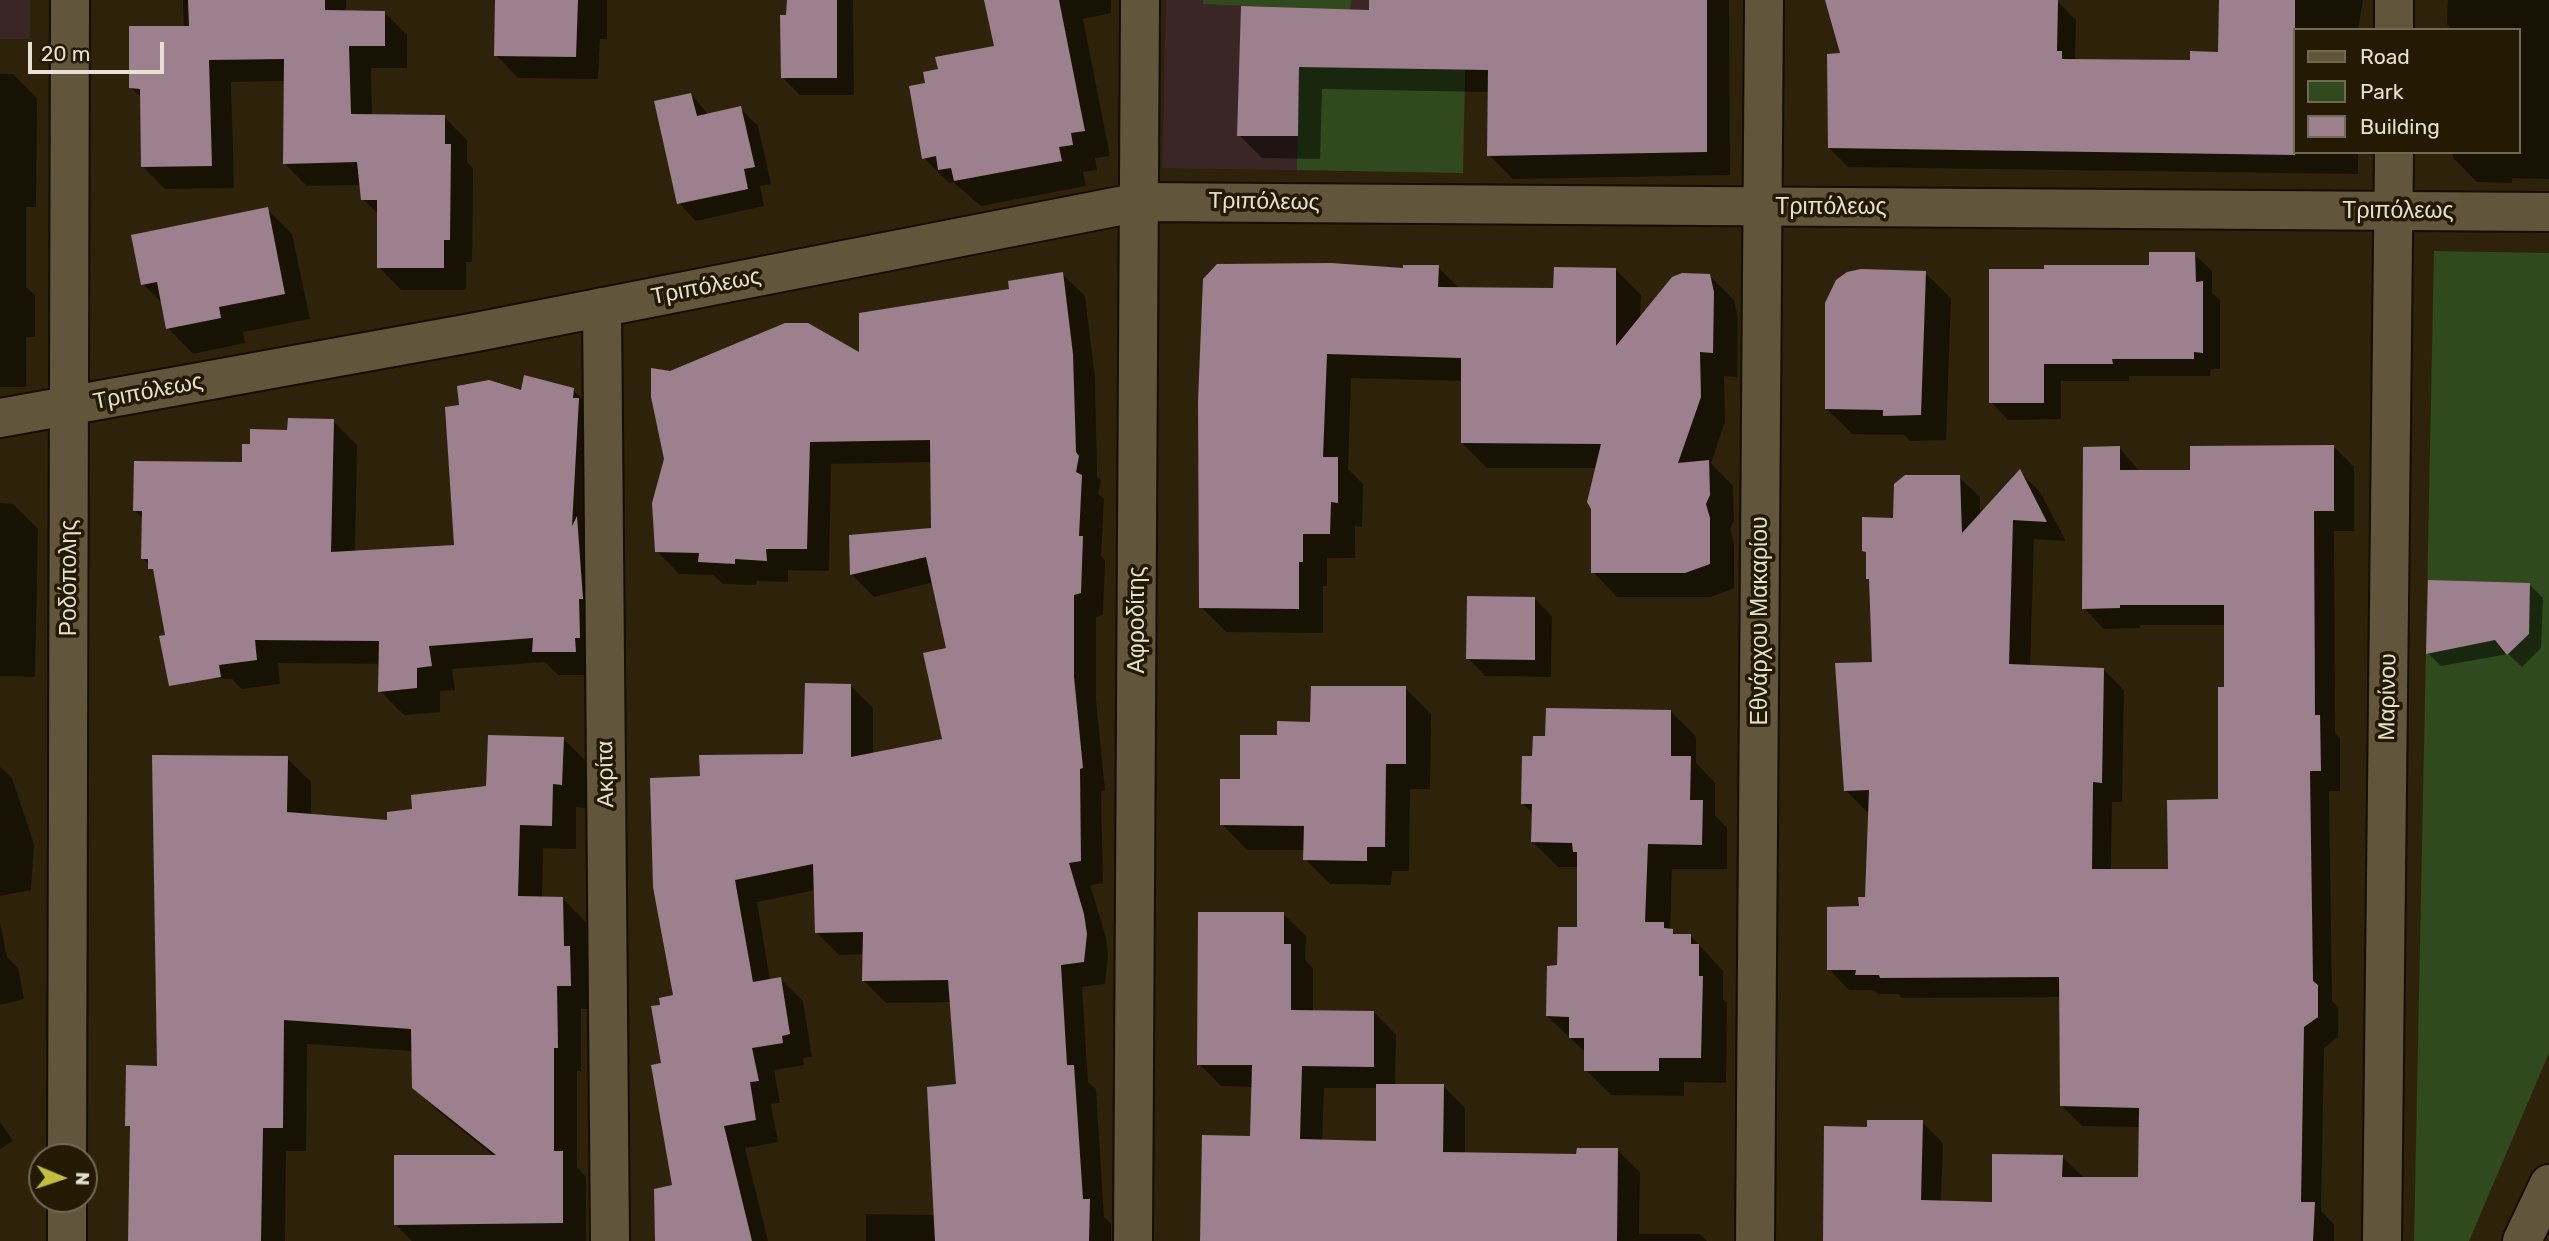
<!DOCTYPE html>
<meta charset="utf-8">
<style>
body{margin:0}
#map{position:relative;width:2549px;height:1241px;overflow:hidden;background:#2e230a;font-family:Rubik,sans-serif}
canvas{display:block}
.legend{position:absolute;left:2293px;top:28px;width:228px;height:126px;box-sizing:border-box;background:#241902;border:2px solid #726955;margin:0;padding:9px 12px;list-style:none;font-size:21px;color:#e7e0d2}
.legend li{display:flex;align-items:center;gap:14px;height:35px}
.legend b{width:35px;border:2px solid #726955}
.north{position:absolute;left:28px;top:1143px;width:70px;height:70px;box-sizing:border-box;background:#241902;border:2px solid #726955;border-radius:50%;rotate:92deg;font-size:19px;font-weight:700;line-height:28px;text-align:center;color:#e7e0d2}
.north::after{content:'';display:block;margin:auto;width:24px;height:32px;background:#c1be40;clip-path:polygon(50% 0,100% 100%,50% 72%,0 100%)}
.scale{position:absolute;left:28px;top:42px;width:136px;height:32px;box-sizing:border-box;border:4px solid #e7e0d2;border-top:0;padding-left:9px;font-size:21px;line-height:24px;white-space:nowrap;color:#e7e0d2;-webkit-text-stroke:5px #241902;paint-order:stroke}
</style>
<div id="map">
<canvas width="2549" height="1241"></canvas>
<ul class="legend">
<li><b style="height:9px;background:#61553b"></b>Road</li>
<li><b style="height:19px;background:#30491d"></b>Park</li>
<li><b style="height:19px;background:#9d808e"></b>Building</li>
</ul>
<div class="north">N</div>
<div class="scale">20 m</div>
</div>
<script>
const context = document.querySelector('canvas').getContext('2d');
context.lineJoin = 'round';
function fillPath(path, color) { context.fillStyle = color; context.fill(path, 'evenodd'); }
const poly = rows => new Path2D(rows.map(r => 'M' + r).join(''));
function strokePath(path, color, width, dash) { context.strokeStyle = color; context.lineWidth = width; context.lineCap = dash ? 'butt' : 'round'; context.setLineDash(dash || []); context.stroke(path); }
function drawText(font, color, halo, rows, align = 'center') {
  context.font = font + ' Rubik,sans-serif'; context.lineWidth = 7; context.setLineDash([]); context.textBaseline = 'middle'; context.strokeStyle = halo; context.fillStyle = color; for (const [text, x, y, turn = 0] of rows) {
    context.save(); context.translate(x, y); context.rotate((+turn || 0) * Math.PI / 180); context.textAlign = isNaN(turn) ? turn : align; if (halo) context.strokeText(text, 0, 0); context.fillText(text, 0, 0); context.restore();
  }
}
fillPath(poly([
 [0,0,30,0,30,39,0,39],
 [1166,0,1467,0,1463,173,1162,168]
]), '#3a2625');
fillPath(poly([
 [1203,0,1351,0,1350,10,1203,4],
 [1299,65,1465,70,1463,173,1297,170],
 [2434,251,2549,253,2549,1053,2469,1241,2414,1241]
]), '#30491d');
fillPath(poly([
 [183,0,346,0,346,12,384,12,407,35,407,68,371,68,372,116,444,117,467,140,467,162,473,168,472,262,466,262,466,290,401,290,379,267,379,215,363,199,361,185,307,186,284,163,285,81,231,82,234,188,165,189,143,167,142,98,131,88,184,28],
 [497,0,607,0,607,39,600,39,598,79,518,78,496,55],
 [788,0,853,0,854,95,800,95,782,77],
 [986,0,1111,0,1111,13,1083,19,1110,156,1095,158,1097,170,1083,172,1086,186,981,206,953,182,949,183,924,158,927,84,940,70,996,48],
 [1371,0,1729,0,1730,175,1513,179,1489,155,1489,92,1322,89,1320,159,1262,158,1239,135,1243,8,1371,12],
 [1831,0,2057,1,2076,20,2075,60,2192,62,2220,53,2221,0,2363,0,2358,30,2295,30,2295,152,2358,152,2358,174,1848,167,1829,148,1842,55],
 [2448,0,2549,0,2549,179,2512,178,2512,183,2477,182,2453,158,2453,152,2519,152,2519,30,2452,30,2447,24],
 [0,74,13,74,37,98,36,207,26,207,26,287,35,295,35,337,26,337,26,387,0,387],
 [691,94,709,115,740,108,758,126,771,184,760,186,764,206,696,221,679,203],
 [267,209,292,234,310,319,243,332,245,343,193,354,168,328,163,304,143,284],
 [2194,254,2212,271,2212,293,2220,300,2220,369,2211,369,2210,376,2129,376,2129,381,2061,381,2061,419,2008,420,1991,402,2151,267],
 [1438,267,1460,289,1555,290,1616,270,1641,295,1640,319,1709,275,1734,300,1738,318,1737,377,1724,376,1725,422,1711,463,1733,486,1734,520,1730,529,1734,544,1734,588,1711,597,1617,597,1593,572,1597,468,1487,468,1462,443,1462,381,1351,378,1348,469,1363,484,1362,527,1355,526,1355,558,1327,558,1327,586,1323,586,1323,633,1226,632,1201,607,1200,401,1404,270],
 [1925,273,1951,298,1946,440,1910,441,1904,435,1852,434,1827,409],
 [1062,274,1085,296,1095,378,1097,476,1101,480,1098,494,1104,499,1101,556,1105,560,1103,615,1096,617,1096,700,1105,790,1101,791,1103,883,1090,885,1106,937,1108,956,1105,984,1082,987,1088,1082,1096,1089,1104,1217,1111,1224,1111,1241,866,1241,866,1214,936,1215,957,1086,952,1002,886,1003,864,981,864,954,839,955,816,932,816,890,757,902,770,980,780,979,803,1001,812,1057,803,1058,804,1065,774,1070,780,1103,771,1104,778,1142,745,1148,768,1241,657,1241,674,1187,663,1065,662,1006,675,997,702,778,805,755,851,686,873,708,873,755,944,741,948,649,934,582,874,597,852,575,851,536,933,530,932,462,831,464,829,571,788,570,788,582,757,581,756,585,723,584,713,575,679,574,657,551,671,373,861,355,1011,290],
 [573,390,597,414,599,675,558,675,545,662,452,669,455,690,440,691,440,712,404,715,380,691,380,664,278,663,280,684,242,689,232,679,194,678,156,575,143,558,143,519,134,510,244,464,252,446,289,432,333,421,357,445,355,553,456,547,522,393],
 [2334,447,2354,467,2354,531,2334,531,2335,732,2340,738,2340,791,2329,791,2332,1001,2338,1007,2338,1037,2324,1048,2321,1211,2334,1224,2334,1241,1825,1241,1869,1128,1922,1122,1943,1143,1941,1202,1994,1203,2062,1157,2083,1177,2140,1179,2141,1127,2082,1126,2062,1106,2061,997,1902,998,1898,994,1878,994,1873,990,1849,990,1829,969,1867,899,1870,811,1866,811,1845,790,1874,664,1871,582,1867,578,1867,554,1864,551,1895,520,1959,477,1980,497,1980,516,2020,472,2040,492,2066,541,2034,539,2030,667,2103,669,2124,690,2122,802,2112,802,2111,871,2170,871,2220,801,2226,625,2140,625,2140,628,2104,629,2084,608,2120,448,2140,472,2192,472],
 [0,503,13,504,38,529,35,677,0,676],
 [2530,585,2543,598,2541,648,2522,667,2508,654,2441,666,2428,653],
 [1535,599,1552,616,1551,677,1485,676,1468,658],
 [1405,688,1431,714,1430,789,1410,789,1409,871,1392,871,1391,885,1330,884,1305,859,1305,850,1247,850,1222,824,1241,781,1278,737],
 [1671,711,1696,737,1696,763,1715,783,1715,815,1727,828,1727,869,1672,869,1670,930,1677,935,1691,936,1723,971,1723,999,1727,1003,1726,1083,1684,1082,1684,1096,1611,1095,1586,1070,1586,1053,1547,1016,1559,967,1579,929,1579,867,1558,867,1533,842,1534,814,1523,804,1534,758,1547,738],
 [563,738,587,762,586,808,576,807,576,849,543,848,542,898,562,898,586,922,587,965,593,972,594,1009,581,1009,581,1071,577,1071,577,1167,586,1177,586,1241,412,1241,396,1225,495,1157,438,1111,414,1087,413,1051,307,1044,306,1151,286,1151,285,1241,130,1241,131,1130,127,1125,158,1067,287,758,311,782,311,816,388,822,414,810,488,788],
 [0,767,12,778,34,844,31,890,0,896],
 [1283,914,1306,936,1305,960,1313,968,1313,1012,1374,1012,1396,1035,1395,1086,1443,1086,1465,1108,1465,1154,1578,1156,1617,1150,1640,1172,1639,1234,1700,1234,1707,1241,1202,1241,1251,1138,1253,1087,1221,1086,1199,1064],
 [1324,1088,1378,1088,1377,1143,1322,1141],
 [0,922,7,957,18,968,24,999,0,1005],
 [0,1122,13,1141,0,1149]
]), '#0007');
fillPath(poly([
 [188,0,325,0,325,10,385,11,385,46,349,46,351,114,445,115,445,144,451,144,450,240,444,240,444,268,377,268,377,200,361,200,357,162,283,164,284,59,209,60,212,166,141,167,140,89,129,88,129,26,189,26],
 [495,0,578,0,576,57,494,56],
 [787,0,837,0,837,78,781,78,780,15,786,15],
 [984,0,1059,0,1085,131,1071,133,1073,145,1059,147,1062,161,954,181,951,168,938,170,936,156,922,159,909,86,925,83,923,72,938,69,935,57,994,46],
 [1369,0,1707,0,1707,152,1487,156,1488,70,1299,67,1298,136,1237,136,1241,6,1369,10],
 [1825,0,2058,0,2057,51,2062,51,2062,59,2190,60,2190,51,2218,52,2219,0,2295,0,2295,155,1828,148,1827,54,1840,53],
 [691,93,697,116,741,106,755,167,744,169,748,189,677,204,654,101],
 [268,207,285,294,219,307,221,318,166,329,157,282,141,285,131,235],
 [2149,252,2195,252,2196,282,2203,281,2203,353,2194,352,2194,359,2112,359,2113,364,2044,364,2044,403,1989,403,1989,269,2044,269,2044,265,2149,265],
 [1331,263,1403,268,1403,265,1439,265,1438,287,1553,288,1554,267,1616,268,1616,346,1672,277,1682,273,1710,274,1714,292,1713,353,1700,352,1701,397,1678,463,1709,460,1710,495,1706,504,1710,518,1710,564,1685,573,1591,573,1591,509,1587,502,1601,444,1461,443,1461,358,1327,354,1323,457,1338,457,1338,503,1331,502,1330,534,1303,534,1303,562,1299,562,1299,609,1199,608,1198,401,1203,279,1217,264],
 [1861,269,1926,271,1921,415,1883,416,1883,410,1825,409,1825,303,1836,280,1847,272],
 [1063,272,1073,354,1076,452,1079,456,1076,472,1082,475,1079,536,1083,536,1081,593,1074,595,1074,677,1083,768,1080,769,1081,861,1069,863,1084,914,1087,934,1084,962,1061,965,1067,1065,1074,1065,1083,1199,1090,1199,1089,1241,935,1241,927,1087,956,1084,948,980,862,981,863,932,815,933,813,864,735,880,753,982,781,977,790,1034,782,1036,783,1043,752,1048,759,1081,750,1082,756,1120,724,1126,752,1241,655,1241,654,1189,672,1185,651,1065,661,1063,651,1006,660,1005,659,998,673,995,653,887,650,778,700,776,699,755,803,754,805,683,851,684,851,757,942,739,923,653,946,648,926,557,850,575,849,535,931,528,930,440,810,442,807,549,766,549,767,561,735,559,735,564,698,562,699,553,655,552,652,503,664,459,651,397,651,368,670,371,785,323,808,323,859,352,859,313,1009,289,1008,281],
 [524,375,574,388,573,398,579,398,572,526,577,516,583,599,579,599,580,638,575,638,576,652,532,652,533,638,429,646,432,666,417,668,417,688,378,692,379,641,255,640,257,660,219,665,221,677,169,686,159,636,165,635,153,569,148,569,148,559,141,559,142,511,133,511,134,461,242,462,242,444,250,444,250,429,287,430,288,418,334,419,331,552,454,545,445,407,459,405,457,386,489,380,521,390],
 [2334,445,2334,511,2314,511,2315,715,2320,715,2321,771,2310,771,2313,981,2318,985,2318,1017,2304,1027,2301,1202,2315,1202,2313,1241,1823,1241,1824,1126,1867,1127,1867,1120,1923,1120,1921,1200,1992,1202,1992,1154,2063,1155,2062,1177,2138,1177,2139,1108,2060,1106,2059,977,1880,978,1879,975,1855,975,1856,970,1827,970,1827,907,1859,906,1858,897,1865,897,1869,790,1844,791,1835,663,1872,662,1869,579,1866,579,1866,552,1862,551,1862,517,1893,518,1894,484,1905,475,1960,475,1962,533,2020,469,2047,522,2013,520,2009,664,2104,668,2102,783,2093,782,2092,869,2168,869,2167,800,2218,799,2218,687,2224,687,2224,605,2120,605,2120,608,2082,609,2083,447,2120,446,2120,470,2190,470,2190,446],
 [2428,580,2530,583,2529,634,2507,655,2495,640,2426,654],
 [1467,596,1535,597,1535,660,1466,659],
 [1311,686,1406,686,1406,764,1386,764,1385,847,1367,847,1367,861,1303,860,1304,826,1220,825,1220,779,1240,779,1240,735,1277,735,1277,721,1310,722],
 [1546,708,1671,710,1671,756,1691,756,1690,800,1703,800,1702,845,1648,844,1645,922,1664,922,1664,928,1673,929,1673,934,1691,934,1691,944,1699,944,1699,976,1703,976,1701,1058,1659,1058,1659,1071,1584,1071,1584,1038,1569,1038,1569,1017,1546,1016,1547,966,1557,965,1558,927,1577,927,1577,852,1573,852,1572,843,1531,842,1532,804,1521,804,1522,756,1532,756,1533,736,1545,736],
 [488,735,564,737,562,785,553,784,552,826,520,825,518,896,563,897,564,946,570,946,571,986,557,986,558,1048,554,1048,554,1151,563,1151,563,1223,394,1225,394,1155,496,1155,412,1088,411,1029,284,1020,283,1128,263,1128,261,1241,128,1241,130,1126,125,1126,126,1065,157,1066,152,755,288,756,287,812,387,820,387,812,412,809,411,795,486,786],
 [1198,912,1284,912,1284,944,1291,944,1291,1010,1374,1011,1374,1067,1302,1066,1300,1139,1376,1141,1376,1084,1444,1084,1443,1152,1576,1154,1577,1148,1618,1148,1617,1241,1200,1241,1202,1135,1250,1136,1252,1065,1197,1065]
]), '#9d808e');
const street = poly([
 [2394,30,2394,0],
 [602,307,610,1241],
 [67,1157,70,0],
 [67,1241,67,1199],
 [1133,1241,1140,0],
 [1755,1241,1764,0],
 [2382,1241,2394,152],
 [2522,1241,2549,1184]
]);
const secondary = poly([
 [0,418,471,333,1140,202,2549,212]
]);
strokePath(street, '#160c00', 42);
strokePath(secondary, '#160c00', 42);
strokePath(street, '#61553b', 38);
strokePath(secondary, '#61553b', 38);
drawText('23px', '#e7e0d2', '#241902', [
 ["Τριπόλεως",1264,202,1],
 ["Τριπόλεως",1831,207],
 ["Τριπόλεως",2398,211],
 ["Τριπόλεως",706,287,-11],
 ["Τριπόλεως",148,392,-11],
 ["Ροδόπολης",69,578,-90],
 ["Αφροδίτης",1137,620,-90],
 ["Εθνάρχου Μακαρίου",1760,621,-90],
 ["Μαρίνου",2388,697,-89],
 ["Ακρίτα",606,774,-91]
]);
</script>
